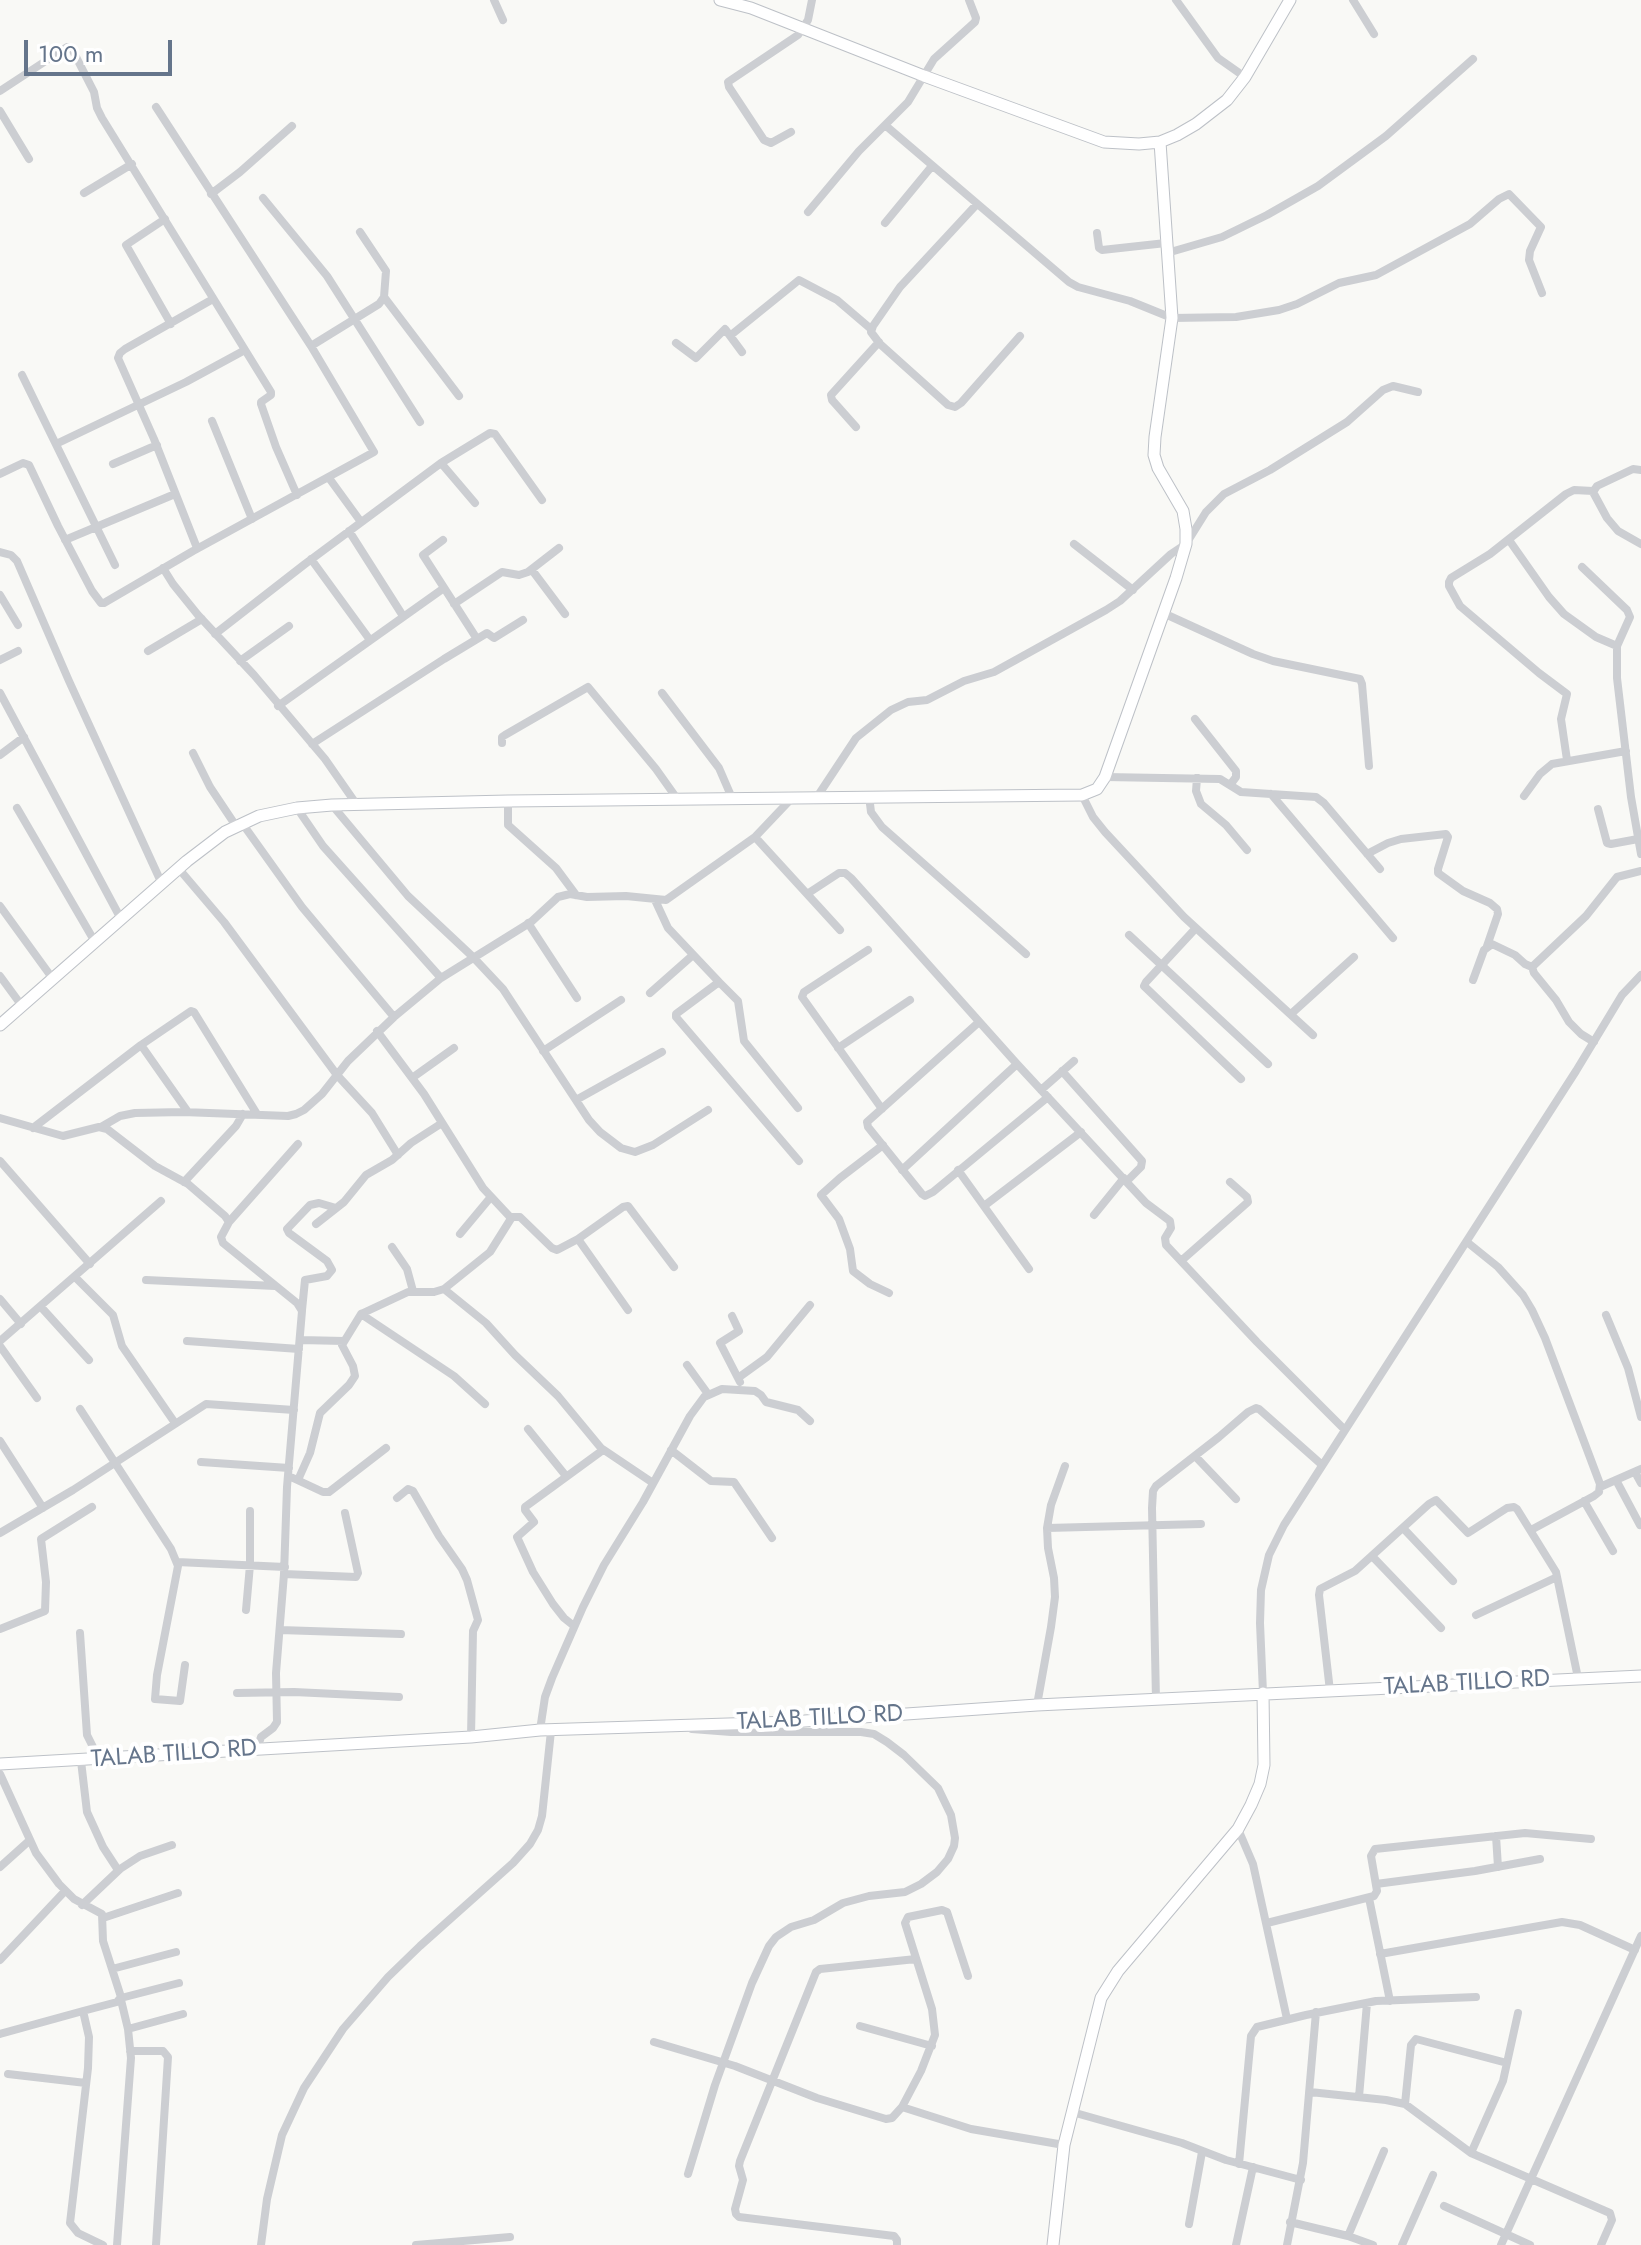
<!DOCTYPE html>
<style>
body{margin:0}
#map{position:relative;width:1641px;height:2245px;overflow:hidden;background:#f9f9f6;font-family:Jost,sans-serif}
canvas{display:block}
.scale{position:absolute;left:24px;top:40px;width:148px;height:36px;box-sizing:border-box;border:4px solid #65758b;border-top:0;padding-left:10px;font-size:24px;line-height:28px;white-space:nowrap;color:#65758b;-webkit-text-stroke:6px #fff;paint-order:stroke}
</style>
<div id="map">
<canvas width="1641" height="2245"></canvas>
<div class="scale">100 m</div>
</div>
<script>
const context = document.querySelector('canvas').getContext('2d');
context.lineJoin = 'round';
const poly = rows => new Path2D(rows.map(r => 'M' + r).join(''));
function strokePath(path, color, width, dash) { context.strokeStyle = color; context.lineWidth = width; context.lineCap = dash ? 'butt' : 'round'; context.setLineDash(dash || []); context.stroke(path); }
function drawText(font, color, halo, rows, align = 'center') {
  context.font = font + ' Jost,sans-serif'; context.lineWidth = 8; context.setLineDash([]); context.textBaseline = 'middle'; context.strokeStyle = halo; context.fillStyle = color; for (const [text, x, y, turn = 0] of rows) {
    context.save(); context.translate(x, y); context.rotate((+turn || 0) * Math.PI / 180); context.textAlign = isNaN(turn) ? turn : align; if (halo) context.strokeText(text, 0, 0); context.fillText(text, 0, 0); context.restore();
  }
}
const secondary = poly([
 [720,0,751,8,924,76,1104,142,1139,144,1160,142,1177,135,1196,124,1227,100,1245,77,1290,0],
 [0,1025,187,861,225,832,259,816,297,808,332,805,508,801,1082,795,1097,789,1105,777,1176,578,1186,544,1186,529,1183,511,1158,468,1154,455,1155,437,1172,318,1160,142],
 [0,1764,471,1737,540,1730,790,1722,1037,1705,1641,1676],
 [1053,2245,1064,2145,1101,1998,1118,1971,1238,1829,1251,1805,1260,1784,1264,1765,1263,1693]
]);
strokePath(secondary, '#bdc1c7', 13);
strokePath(poly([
 [494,0,503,20],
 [1176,0,1218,58,1245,77],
 [1353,0,1374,34],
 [0,91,67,47,72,49,94,92,97,108,102,118,271,392,271,395,261,402,261,404,276,447,297,495],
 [0,111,29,159],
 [885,125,1069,282,1078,287,1130,301,1172,318,1236,317,1279,310,1297,304,1339,283,1376,275,1470,224,1499,199,1509,194,1541,227,1530,251,1529,260,1542,293],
 [791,132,771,143,764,140,729,87,728,82,798,35,808,20,812,0],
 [84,193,132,164],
 [211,194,240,172,292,126],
 [263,198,327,276,420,422],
 [977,204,900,287,873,326,871,332,880,344,948,405,955,407,961,403,1020,336],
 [808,212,859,151,908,102,934,59,975,22,976,18,969,0],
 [165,219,126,245,171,324],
 [885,223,932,166],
 [1097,233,1099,248,1102,250,1166,243],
 [1167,253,1222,237,1267,215,1318,186,1386,136,1473,59],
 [384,297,459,396],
 [731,335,799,280,837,300,871,329],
 [676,343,696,358,725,329,742,352],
 [311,346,379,304,384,297,386,271,360,232],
 [22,375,115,565],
 [212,421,252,519],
 [856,427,832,400,831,395,879,342],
 [56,444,186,382,245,350],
 [441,463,475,503],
 [113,464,157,445],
 [1641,470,1633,469,1597,486,1593,492,1607,518,1618,531,1641,544],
 [0,474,23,463,29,465,58,526,92,591,101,603,104,603,193,551,374,452,311,346,156,107],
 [329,478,361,522],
 [349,531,403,616],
 [65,540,175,494],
 [443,540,423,555,477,639],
 [1509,540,1549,597,1564,614,1596,637,1617,646],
 [1074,544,1133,590],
 [197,548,154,439,118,358,120,353,125,349,213,299],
 [0,552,11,555,17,561,69,681,162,884],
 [311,559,370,640],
 [1582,567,1627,610,1630,617,1617,646,1617,678,1631,797,1641,854],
 [163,568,173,584,198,615,254,675,325,759,357,805],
 [532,570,565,614],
 [0,595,18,625],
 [454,604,502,572,519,575,528,572,559,548],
 [1163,613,1253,654,1273,661,1360,679,1362,684,1369,766],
 [215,634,305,564,441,463,490,433,495,434,542,500],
 [148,651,202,619],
 [0,660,18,651],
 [240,661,289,626],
 [0,693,121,919],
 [662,693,719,768,732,798],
 [278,706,444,588],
 [1195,719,1236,771,1236,777,1230,785],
 [502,743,502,737,505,735,588,687,656,769,678,800],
 [312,744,444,659,487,633,494,638,523,620],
 [193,753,210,787,236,826],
 [0,755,24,737],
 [1567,760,1561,719,1567,694,1539,673,1460,606,1449,586,1449,582,1451,578,1490,554,1566,494,1574,490,1593,491],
 [1105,777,1220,779,1241,792,1316,797,1324,803,1380,869],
 [1197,778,1196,791,1201,804,1226,825,1247,850],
 [1271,794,1393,938],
 [1082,795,1093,817,1105,832,1184,917,1313,1035],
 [869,796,871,812,882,827,1026,954],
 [1524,796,1540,774,1552,764,1626,751],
 [817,797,856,738,891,710,908,702,927,700,964,681,994,672,1106,610,1120,601,1171,554,1186,544,1206,512,1224,494,1270,470,1347,422,1383,390,1393,386,1418,392],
 [508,801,508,825,556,868,576,895],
 [332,805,408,896,473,957,503,989,589,1120,600,1132,621,1148,635,1152,653,1145,708,1110],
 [17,808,95,942],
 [297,808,323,846,441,978],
 [1598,809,1607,843,1611,844,1638,839],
 [242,823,302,907,394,1017],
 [755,837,840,930],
 [1367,854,1388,843,1401,839,1446,834,1448,837,1438,869,1438,873,1463,891,1490,903,1497,909,1498,914,1487,946],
 [179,869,224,922,337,1075,372,1113,398,1155],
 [807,894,839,873,845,873,851,878,1017,1064,1146,1203,1170,1221,1171,1228,1165,1238,1166,1245,1257,1342,1344,1429],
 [655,900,668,928,719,982,676,1014,676,1017,799,1161],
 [0,906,53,979],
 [528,923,577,998],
 [1196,928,1146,982,1144,986,1241,1079],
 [1129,935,1268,1064],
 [868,950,804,992,802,997,882,1109],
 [0,976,22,1006],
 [1473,980,1484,950,1492,944,1515,955,1525,964,1532,967],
 [719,982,738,1001,744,1041,798,1108],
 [650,993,693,955],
 [1291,1014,1354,957],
 [979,1022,867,1122,868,1127,922,1194,925,1196,933,1192,1048,1097],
 [377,1031,424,1094,483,1188,511,1218],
 [1594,1042,1581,1034,1569,1022,1556,1000,1534,973,1532,967,1586,916,1617,877,1641,871],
 [141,1045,188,1112],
 [838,1048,910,1000],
 [543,1051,621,1000],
 [1062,1071,1142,1161,1141,1167,1127,1181],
 [412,1078,454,1048],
 [1041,1090,1074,1061],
 [576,1100,662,1052],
 [0,1118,63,1136,99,1127,107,1129,155,1166,188,1184,225,1216,229,1222,221,1237,223,1243,297,1303,302,1311,287,1487,284,1574,276,1673,277,1722,273,1728,261,1737,257,1749],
 [101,1127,120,1116,135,1113,183,1112,288,1116,296,1114,304,1110,322,1094,348,1061,394,1017,441,978,531,922,558,897,570,894,587,897,626,896,666,900,755,837,792,798],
 [33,1128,141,1045,191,1011,194,1012,257,1114],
 [883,1145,840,1178,821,1195,839,1219,850,1249,853,1271,870,1284,889,1293],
 [0,1161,90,1264],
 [902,1170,1017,1064],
 [958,1170,1029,1269],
 [184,1182,236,1126,243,1114],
 [984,1206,1081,1132],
 [1094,1215,1124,1178],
 [229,1222,298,1144],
 [316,1224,344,1202,366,1175,392,1160,411,1143,442,1123],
 [460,1234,490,1198],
 [578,1239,628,1310],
 [1467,1242,1498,1267,1523,1295,1532,1310,1545,1338,1600,1484,1599,1492,1594,1496,1531,1530],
 [392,1247,407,1269,413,1291],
 [1181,1261,1248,1202,1247,1197,1230,1182],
 [75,1277,113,1315,122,1346,175,1423],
 [146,1280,275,1286],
 [444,1289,486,1323,515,1355,558,1396,601,1448,653,1483],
 [0,1299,21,1324],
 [41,1307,89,1360],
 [302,1310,305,1280,327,1276,332,1270,327,1261,289,1233,287,1229,310,1205,319,1203,336,1208],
 [361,1314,454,1376,485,1404],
 [1606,1315,1628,1368,1641,1417],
 [732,1316,739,1331,720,1343,740,1382],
 [300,1340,344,1341],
 [0,1341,161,1201],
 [187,1341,299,1349],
 [0,1346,37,1398],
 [687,1365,708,1394],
 [738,1378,767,1357,810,1305],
 [80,1409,171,1549,178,1566,157,1675,155,1699,180,1701,185,1665],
 [528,1429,566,1476],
 [0,1441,43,1508],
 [671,1450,711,1481,734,1482,772,1538],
 [1195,1456,1236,1499],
 [201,1462,289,1468],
 [1635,1472,1641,1483],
 [293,1478,323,1492,329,1492,386,1448],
 [298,1480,310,1453,320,1413,349,1385,355,1376,353,1366,342,1345,361,1314,408,1292,434,1292,444,1289,490,1252,512,1217,520,1217,552,1248,557,1250,578,1239,623,1207,628,1206,674,1267],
 [1616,1480,1640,1525],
 [1600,1487,1641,1469],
 [397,1498,408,1489,413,1491,439,1536,462,1569,467,1580,478,1620,473,1631,471,1737],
 [1584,1501,1613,1551],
 [1047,1528,1201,1524],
 [1403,1528,1453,1581],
 [0,1533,73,1490,206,1404,294,1410],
 [1372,1556,1441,1628],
 [177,1562,285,1567],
 [284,1574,356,1577,358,1573,345,1513],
 [246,1610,250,1565,250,1511],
 [1476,1615,1557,1577],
 [574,1626,564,1618,553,1604,533,1572,517,1537,534,1522,525,1510,525,1507,603,1450],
 [0,1629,45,1611,46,1582,41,1539,92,1507],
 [280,1630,401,1634],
 [80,1633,87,1735,99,1759],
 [1330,1691,1319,1595,1320,1589,1355,1571,1429,1504,1436,1500,1468,1533,1507,1508,1514,1507,1517,1509,1556,1572,1578,1678],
 [237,1693,294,1692,399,1697],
 [1263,1693,1260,1623,1261,1590,1269,1555,1284,1525,1576,1071,1622,995,1641,975],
 [1156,1700,1152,1508,1153,1491,1156,1486,1219,1437,1248,1412,1256,1408,1259,1409,1321,1464],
 [1037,1705,1051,1627,1055,1597,1054,1578,1048,1548,1047,1528,1051,1505,1065,1466],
 [540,1730,545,1697,552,1678,583,1607,604,1565,643,1502,690,1416,704,1397,722,1389,755,1391,761,1395,766,1402,798,1410,810,1421],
 [81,1761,87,1812,103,1847,118,1870],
 [0,1774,36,1853,59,1884,74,1899,102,1914,103,1941,121,1997,117,2002,83,2011,89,2037,88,2068,70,2223,78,2233,103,2245],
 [1238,1829,1253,1864,1287,2019],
 [1496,1836,1498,1867],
 [0,1867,30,1840],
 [1376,1884,1475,1871,1540,1859],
 [1369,1898,1390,2001],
 [82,1905,120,1869,140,1856,172,1845],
 [103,1918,178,1893],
 [1267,1923,1374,1896,1377,1891,1371,1856,1375,1849,1525,1833,1591,1839],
 [1380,1954,1562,1922,1580,1925,1635,1950],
 [0,1960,65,1891],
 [112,1969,176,1952],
 [121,1998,179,1983],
 [860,2026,932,2046],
 [128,2029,183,2014],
 [0,2034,83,2011],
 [654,2042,735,2066,817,2098,886,2119,892,2118,902,2107,921,2071,935,2035,932,2009,905,1923,908,1917,942,1910,947,1912,968,1976],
 [130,2051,163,2051,168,2057,156,2245],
 [8,2074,86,2083],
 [1310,2092,1386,2100,1405,2104,1471,2153,1610,2213,1612,2220,1601,2245],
 [1359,2097,1367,2003],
 [1405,2104,1411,2045,1416,2039,1507,2063],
 [902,2107,971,2129,1064,2145],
 [1072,2112,1182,2143,1226,2160,1301,2180],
 [1471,2153,1503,2081,1518,2013],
 [1239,2164,1251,2036,1257,2027,1306,2015,1376,2001,1476,1997],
 [688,2174,715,2085,752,1983,769,1946,776,1937,791,1927,814,1920,843,1903,869,1896,905,1892,921,1884,937,1872,948,1859,954,1846,955,1838,951,1815,938,1788,904,1755,887,1742,874,1734,861,1732,731,1732,692,1729],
 [1444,2206,1530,2245],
 [1290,2222,1348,2236,1373,2245],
 [1189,2224,1202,2152],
 [1348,2236,1384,2151],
 [117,2245,131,2058,128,2029,121,2000],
 [261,2245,267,2199,282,2135,304,2088,343,2029,388,1977,420,1946,513,1863,530,1844,538,1830,542,1816,551,1731],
 [416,2245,510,2237],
 [897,2245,897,2240,894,2236,739,2217,736,2214,735,2209,743,2180,739,2166,740,2161,816,1972,820,1969,916,1959],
 [1236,2245,1253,2167],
 [1287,2245,1303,2163,1316,2012],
 [1402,2245,1433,2175],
 [1501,2245,1641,1936]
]), '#ccced2', 8);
strokePath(secondary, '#fff', 11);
drawText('24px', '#65758b', '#fff', [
 ["TALAB TILLO RD",1467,1684,-3],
 ["TALAB TILLO RD",820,1719,-3],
 ["TALAB TILLO RD",174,1755,-4]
]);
</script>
